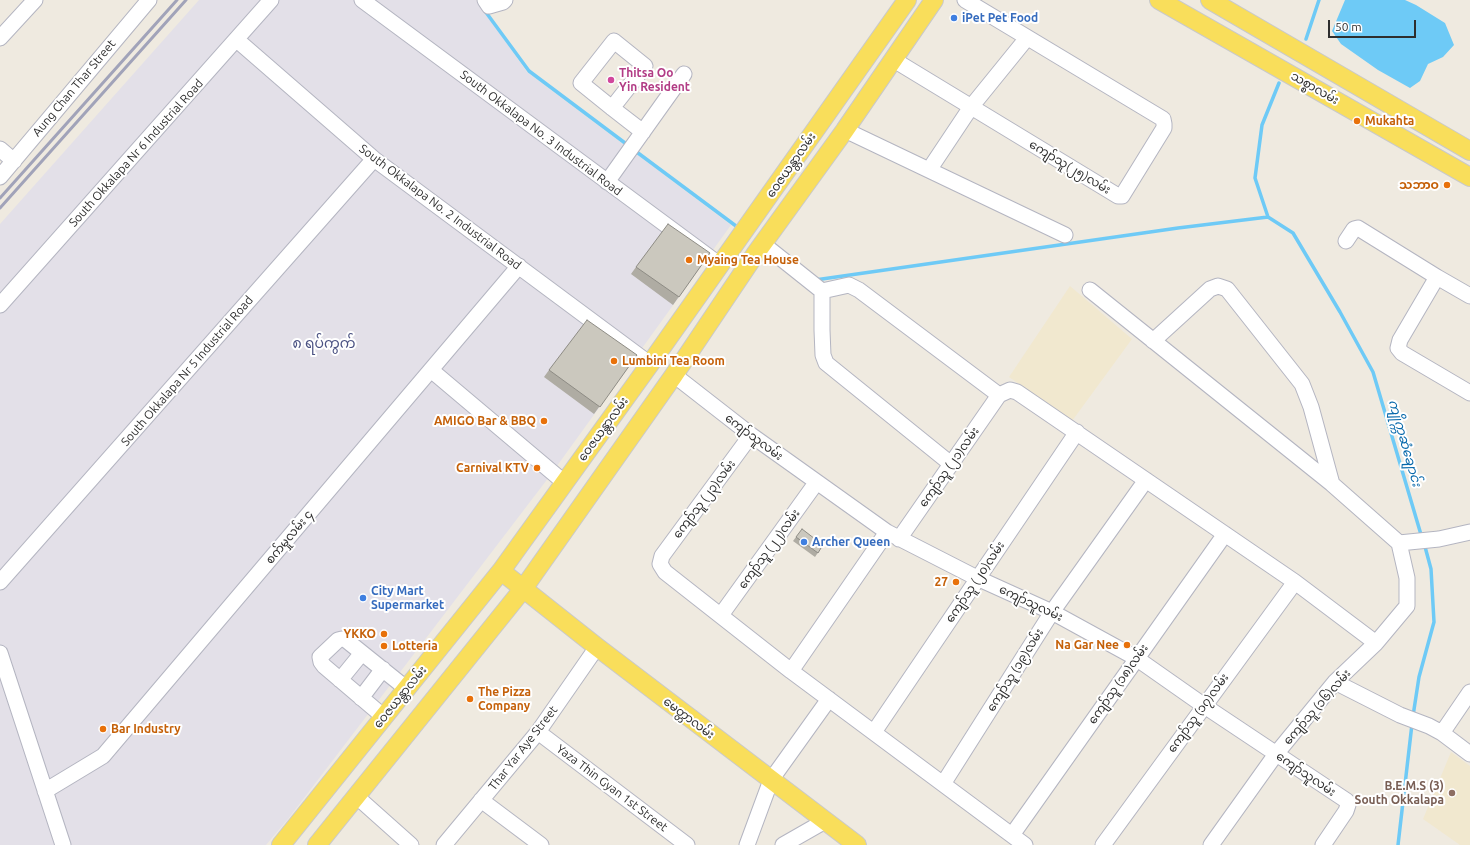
<!DOCTYPE html>
<meta charset="utf-8">
<style>
body{margin:0}
#map{position:relative;width:1470px;height:845px;overflow:hidden;background:#efeae0;font-family:Ubuntu,sans-serif}
canvas{display:block}
.scale{position:absolute;left:1328px;top:20px;width:88px;height:18px;box-sizing:border-box;border:2px solid #2e2e2e;border-top:0;padding-left:5px;font-size:12px;line-height:14px;white-space:nowrap;color:#2e2e2e;-webkit-text-stroke:3px #fff;paint-order:stroke}
</style>
<div id="map">
<canvas width="1470" height="845"></canvas>
<div class="scale">50 m</div>
</div>
<script>
const context = document.querySelector('canvas').getContext('2d');
context.lineJoin = 'round';
function fillPath(path, color) { context.fillStyle = color; context.fill(path, 'evenodd'); }
const poly = rows => new Path2D(rows.map(r => 'M' + r).join(''));
function strokePath(path, color, width, dash) { context.strokeStyle = color; context.lineWidth = width; context.lineCap = dash ? 'butt' : 'round'; context.setLineDash(dash || []); context.stroke(path); }
function drawText(font, color, halo, rows, align = 'center') {
  context.font = font + ' Ubuntu,"Noto Sans Myanmar",sans-serif'; context.lineWidth = 4; context.setLineDash([]); context.textBaseline = 'middle'; context.strokeStyle = halo; context.fillStyle = color; for (const [text, x, y, turn = 0] of rows) {
    context.save(); context.translate(x, y); context.rotate((+turn || 0) * Math.PI / 180); context.textAlign = isNaN(turn) ? turn : align; if (halo) context.strokeText(text, 0, 0); context.fillText(text, 0, 0); context.restore();
  }
}
fillPath(poly([
 [199,0,476,0,527,72,731,225,549,477,288,819,266,845,0,845,0,224]
]), '#e3e0e8');
fillPath(poly([
 [1070,286,1132,339,1072,421,1009,377],
 [1451,752,1470,766,1470,845,1460,845,1423,819]
]), '#f1e8cf');
fillPath(poly([
 [1345,0,1405,0,1416,5,1445,23,1454,45,1443,57,1428,64,1420,81,1410,88,1378,70,1341,44,1332,31]
]), '#6ecaf6');
strokePath(poly([
 [485,11,529,71,629,146],
 [1306,39,1319,0],
 [1279,83,1262,125,1255,178,1268,217,1293,233,1340,312,1373,372,1422,538],
 [634,150,740,229],
 [815,280,1178,228,1268,217],
 [1413,716,1419,677,1434,622,1431,569,1424,543],
 [1398,845,1412,724]
]), '#6ecaf6', 3.5);
const minor = poly([
 [362,0,720,265],
 [485,0,489,6,503,2,505,0],
 [0,38,35,0],
 [237,40,374,159,650,364],
 [894,60,1118,196,1122,196,1164,128,1164,124,1163,119,965,0],
 [612,108,645,66,614,41,581,83,612,108,643,132],
 [845,130,1065,235],
 [0,149,14,161],
 [929,170,971,107,1027,38],
 [0,177,149,0],
 [607,182,684,74],
 [1346,241,1354,229,1358,228,1437,277,1470,296],
 [763,244,822,291,822,330,823,355,826,363,951,464],
 [1437,277,1400,340,1398,348,1402,353,1470,393],
 [1090,290,1332,484,1399,543,1439,539,1470,532],
 [822,291,849,285,859,290,999,395],
 [0,305,271,0],
 [1153,341,1210,289,1218,286,1227,289,1302,384,1311,407,1332,484],
 [431,370,565,483],
 [674,375,751,435,887,532,977,578,1052,612,1136,658,1203,705,1347,801,1348,805,1346,811,1323,845],
 [751,435,662,556,660,564,665,572,791,671,1025,845],
 [899,539,999,395,1010,390,1017,392,1295,582,1376,643],
 [0,582,374,159],
 [721,615,816,483],
 [0,653,63,845],
 [791,671,887,532],
 [340,680,362,653],
 [1335,682,1400,715,1429,726,1442,733,1470,754],
 [361,698,383,669],
 [384,717,324,666,321,662,320,657,338,640,342,639,346,640,407,689],
 [538,732,687,845],
 [874,732,1077,432],
 [1442,733,1470,692],
 [943,784,1052,612,1146,480],
 [45,791,103,756,519,266],
 [356,796,411,845],
 [481,800,541,845],
 [1012,835,1225,534],
 [444,845,538,732,597,647],
 [747,845,771,780,829,699],
 [783,845,825,821],
 [1103,845,1295,582],
 [1211,845,1276,754,1335,682,1376,643,1407,606,1407,578,1399,543]
]);
const major = poly([
 [1159,0,1470,177],
 [1210,0,1470,151],
 [501,571,597,647,857,845],
 [281,845,501,571,650,364,907,0],
 [317,845,523,589,674,375,756,253,845,130,934,0]
]);
strokePath(minor, '#b4b5c1', 17);
strokePath(major, '#c9c9c9', 20);
strokePath(minor, '#fff', 15);
strokePath(major, '#f9de5b', 18);
strokePath(poly([
 [0,198,177,0],
 [0,208,186,0]
]), '#a1a3b9', 3);
fillPath(poly([
 [710,253,673,305,631,274,636,267],
 [637,355,594,414,544,377,549,370],
 [796,537,816,545,821,548,815,557,793,541]
]), '#afaca3');
const building = poly([
 [668,224,710,253,679,297,636,267,668,224],
 [587,320,637,355,600,407,549,370,587,320],
 [802,529,819,542,816,545,821,548,818,553,796,537,802,529]
]);
fillPath(building, '#cbc8be');
strokePath(building, '#8e8c85', 1);
for (const [x, y, r, color] of [
 [954,18,4,"#3f7fe0"],
 [611,80,4,"#d1479c"],
 [1357,121,4,"#e8710a"],
 [1447,185,4,"#e8710a"],
 [689,260,4,"#e8710a"],
 [614,361,4,"#e8710a"],
 [544,421,4,"#e8710a"],
 [537,468,4,"#e8710a"],
 [804,542,4,"#3f7fe0"],
 [956,582,4,"#e8710a"],
 [363,598,4,"#3f7fe0"],
 [384,634,4,"#e8710a"],
 [1127,645,4,"#e8710a"],
 [384,646,4,"#e8710a"],
 [470,699,4,"#e8710a"],
 [103,729,4,"#e8710a"],
 [1452,793,4,"#8d6e63"]
]) { const dot = new Path2D(); dot.arc(x, y, r, 0, 2 * Math.PI); context.fillStyle = color; context.fill(dot); strokePath(dot, '#fff', 1.5); }
drawText('bold 12px', '#366cbe', '#fff', [
 ["iPet Pet Food",962,18],
 ["Archer Queen",812,542],
 ["City Mart",371,591],
 ["Supermarket",371,605]
], 'left');
drawText('bold 12px', '#b23c85', '#fff', [
 ["Thitsa Oo",619,73],
 ["Yin Resident",619,87]
], 'left');
drawText('12px', '#2e2e2e', '#fff', [
 ["Aung Chan Thar Street",74,88,-50],
 ["သစ္စာလမ်း",1315,88,30],
 ["South Okkalapa No. 3 Industrial Road",541,133,37],
 ["South Okkalapa Nr 6 Industrial Road",136,153,-48],
 ["ဝေဇယန္တာလမ်း",791,165,-55],
 ["ကျော်သူ(၂၅)လမ်း",1070,167,31],
 ["South Okkalapa No. 2 Industrial Road",440,207,37],
 ["South Okkalapa Nr 5 Industrial Road",187,371,-49],
 ["ဝေဇယန္တာလမ်း",603,429,-54],
 ["ကျော်သူလမ်း",754,437,37],
 ["ကျော်သူ (၂၁)လမ်း",949,467,-55],
 ["ကျော်သူ (၂၃)လမ်း",704,499,-53],
 ["စက်မှုလမ်း ၄",289,537,-50],
 ["ကျော်သူ (၂၂)လမ်း",769,549,-54],
 ["ကျော်သူ (၂၀)လမ်း",975,582,-56],
 ["ကျော်သူလမ်း",1031,603,25],
 ["ကျော်သူ (၁၉)လမ်း",1015,670,-58],
 ["ကျော်သူ (၁၈)လမ်း",1118,684,-55],
 ["ဝေဇယန္တာလမ်း",400,697,-51],
 ["ကျော်သူ (၁၆)လမ်း",1317,707,-49],
 ["ကျော်သူ (၁၇)လမ်း",1198,713,-54],
 ["မေတ္တာလမ်း",689,718,37],
 ["Thar Yar Aye Street",523,748,-52],
 ["ကျော်သူလမ်း",1306,774,34],
 ["Yaza Thin Gyan 1st Street",612,788,37]
]);
drawText('bold 12px', '#c56008', '#fff', [
 ["Mukahta",1365,121],
 ["သဘာဝ",1439,185,"right"],
 ["Myaing Tea House",697,260],
 ["Lumbini Tea Room",622,361],
 ["AMIGO Bar & BBQ",536,421,"right"],
 ["Carnival KTV",529,468,"right"],
 ["27",948,582,"right"],
 ["YKKO",376,634,"right"],
 ["Na Gar Nee",1119,645,"right"],
 ["Lotteria",392,646],
 ["The Pizza",478,692],
 ["Company",478,706],
 ["Bar Industry",111,729]
], 'left');
drawText('bold 12px', '#785e54', '#fff', [
 ["B.E.M.S (3)",1444,786],
 ["South Okkalapa",1444,800]
], 'right');
drawText('italic 13px', '#0567aa', '#fff', [
 ["ကျိုက္ကဆံချောင်း",1405,443,74]
]);
drawText('14px', '#4a5182', '#fff', [
 ["၈ ရပ်ကွက်",324,343]
]);
</script>
